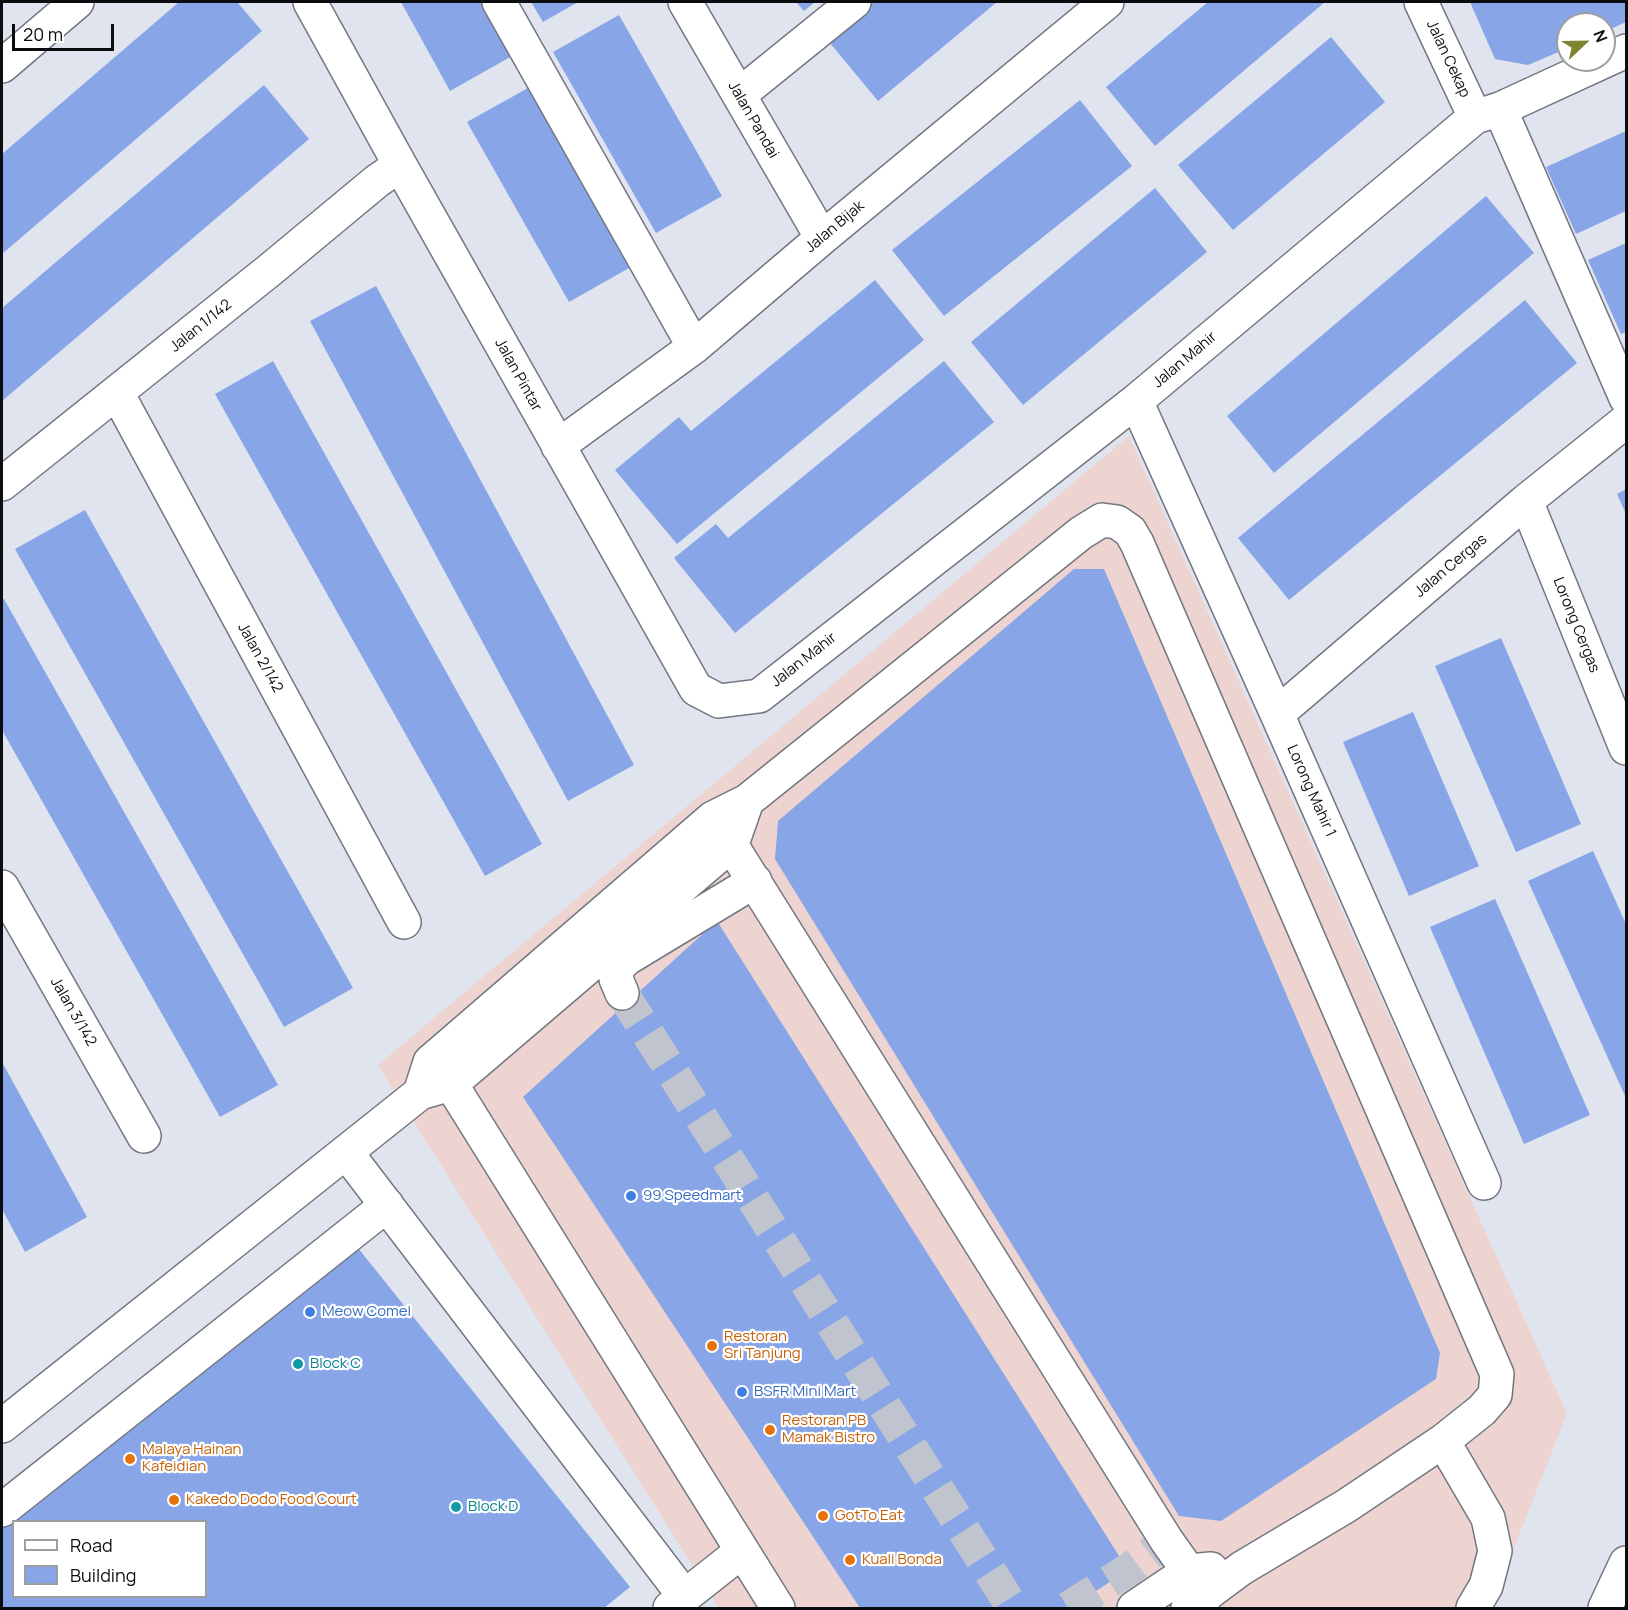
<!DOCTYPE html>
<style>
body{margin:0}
#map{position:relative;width:1628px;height:1610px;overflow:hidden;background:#dfe4ef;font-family:Manrope,sans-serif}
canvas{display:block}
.frame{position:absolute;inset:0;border:3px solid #0b0d10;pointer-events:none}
.legend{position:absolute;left:12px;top:1520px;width:195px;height:78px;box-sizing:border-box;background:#fff;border:2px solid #9d9e9f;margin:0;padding:8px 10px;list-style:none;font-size:18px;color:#0b0d10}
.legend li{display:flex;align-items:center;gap:12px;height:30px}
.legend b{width:30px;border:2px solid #9d9e9f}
.north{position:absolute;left:1556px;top:12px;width:60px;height:60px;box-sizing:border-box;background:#fff;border:2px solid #9d9e9f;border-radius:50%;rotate:68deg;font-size:16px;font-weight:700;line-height:24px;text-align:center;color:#0b0d10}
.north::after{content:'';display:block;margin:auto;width:21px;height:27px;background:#7c842f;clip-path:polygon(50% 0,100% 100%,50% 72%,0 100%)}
.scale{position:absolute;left:12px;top:24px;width:102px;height:27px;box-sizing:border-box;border:3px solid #0b0d10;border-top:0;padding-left:8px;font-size:18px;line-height:21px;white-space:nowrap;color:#0b0d10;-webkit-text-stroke:4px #fff;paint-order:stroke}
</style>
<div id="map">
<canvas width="1628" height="1610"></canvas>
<div class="frame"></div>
<ul class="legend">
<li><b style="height:8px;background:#fff"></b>Road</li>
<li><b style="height:16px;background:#88a5e7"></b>Building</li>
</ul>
<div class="north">N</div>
<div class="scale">20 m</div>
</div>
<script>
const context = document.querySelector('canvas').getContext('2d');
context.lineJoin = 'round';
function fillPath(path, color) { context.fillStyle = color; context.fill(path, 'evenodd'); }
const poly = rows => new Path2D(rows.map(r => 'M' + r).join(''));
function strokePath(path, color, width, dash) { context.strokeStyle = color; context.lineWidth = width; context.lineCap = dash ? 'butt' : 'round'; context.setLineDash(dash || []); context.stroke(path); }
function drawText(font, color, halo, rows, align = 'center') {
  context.font = font + ' Manrope,sans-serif'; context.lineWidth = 4.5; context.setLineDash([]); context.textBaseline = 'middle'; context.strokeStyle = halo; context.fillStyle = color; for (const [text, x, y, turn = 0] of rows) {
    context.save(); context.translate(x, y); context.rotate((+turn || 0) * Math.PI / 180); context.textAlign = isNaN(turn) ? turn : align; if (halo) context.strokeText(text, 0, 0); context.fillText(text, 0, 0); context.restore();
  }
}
fillPath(poly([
 [1129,436,1567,1414,1490,1608,719,1608,378,1065]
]), '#eed4d0');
fillPath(poly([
 [179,2,237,2,262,31,2,254,2,154],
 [401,2,482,2,512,56,450,91],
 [531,2,578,2,543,22],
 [796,2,815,2,804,11],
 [867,2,997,2,878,101,825,37],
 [1208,2,1325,2,1155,146,1106,87],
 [1470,2,1626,2,1626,22,1604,32,1604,24,1568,24,1568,48,1528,65,1495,59],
 [619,15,722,196,656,233,553,52],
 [1331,37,1385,102,1233,230,1178,165],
 [264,85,309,139,2,401,2,308],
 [528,88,629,268,569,302,467,122],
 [1080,100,1132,166,944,316,892,250],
 [1626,131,1626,211,1576,234,1546,167],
 [1155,188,1207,252,1023,405,971,342],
 [1486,196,1534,253,1274,473,1227,416],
 [1626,243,1626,332,1621,334,1588,260],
 [875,280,924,340,677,544,615,470,679,417,691,431],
 [376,286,634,765,568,801,310,321],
 [1525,300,1577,363,1289,600,1238,538],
 [273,361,542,844,485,876,215,394],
 [944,361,994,422,735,633,674,558,716,524,728,538],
 [1626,489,1626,514,1617,494],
 [85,510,353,988,284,1027,15,549],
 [1074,569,1104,569,1440,1353,1436,1379,1221,1521,1179,1516,775,859,778,821],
 [4,599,278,1085,220,1117,2,730,2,600],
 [1501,638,1581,824,1516,852,1435,666],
 [1413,712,1479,866,1409,896,1343,742],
 [1593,851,1626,924,1626,1098,1528,881],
 [1495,899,1590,1115,1524,1144,1430,927],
 [717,921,1128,1570,1070,1608,860,1608,523,1097],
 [2,1062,87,1217,25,1252,2,1209],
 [354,1243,630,1587,604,1608,2,1608,2,1527],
 [206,1521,206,1596,14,1596,14,1522]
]), '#88a5e7');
strokePath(poly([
 [622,993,1013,1608],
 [1068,1608,1128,1570,1167,1541]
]), '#bfc4ce', 33, [33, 16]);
const minor = poly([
 [310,2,400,165,696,689,719,701,759,696,1136,401,1475,117,1500,109,1626,51],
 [499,2,694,347],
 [685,2,822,238],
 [1421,2,1475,117],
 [2,66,77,2],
 [739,95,854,2],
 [1500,109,1626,398],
 [117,393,404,922],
 [1136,401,1277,714,1484,1183],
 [558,446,694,347,822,238,1107,2],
 [2,484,271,269,377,181,400,165],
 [1526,501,1626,748],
 [1277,714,1526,501,1626,421],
 [720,827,1167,1541,1206,1596],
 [2,887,144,1136],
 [622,993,616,979,618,967,626,959,755,881],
 [435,1068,451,1084,778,1608],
 [420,1093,430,1062,713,818,747,801,1081,533,1102,520,1117,522,1130,531,1137,543,1497,1374,1495,1395,1482,1410,1443,1441,1346,1506,1242,1568,1188,1608],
 [346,1152,685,1597],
 [2,1426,420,1093,451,1084,732,844,747,801],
 [1443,1441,1488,1518,1495,1551,1486,1586,1473,1608],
 [2,1510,387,1205],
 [670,1608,742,1551],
 [1134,1608,1189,1571,1211,1569]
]);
const highway = poly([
 [1605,1608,1626,1563]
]);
strokePath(minor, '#737781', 36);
strokePath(highway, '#737781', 36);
strokePath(minor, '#fff', 33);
strokePath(highway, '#fff', 33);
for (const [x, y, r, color] of [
 [631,1196,6,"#3f7fe0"],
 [310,1312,6,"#3f7fe0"],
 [712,1346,6,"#e8710a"],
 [298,1364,6,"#0f9aa8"],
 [742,1392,6,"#3f7fe0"],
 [770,1430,6,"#e8710a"],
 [130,1459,6,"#e8710a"],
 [174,1500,6,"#e8710a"],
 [456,1507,6,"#0f9aa8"],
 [823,1516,6,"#e8710a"],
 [850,1560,6,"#e8710a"]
]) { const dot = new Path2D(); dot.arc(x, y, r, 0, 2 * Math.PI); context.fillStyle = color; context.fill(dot); strokePath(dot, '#fff', 2); }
drawText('15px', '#0b0d10', '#fff', [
 ["Jalan Cekap",1448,59,65],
 ["Jalan Pandai",753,120,60],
 ["Jalan Bijak",835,227,-40],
 ["Jalan 1/142",201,326,-39],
 ["Jalan Mahir",1185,360,-40],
 ["Jalan Pintar",518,375,61],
 ["Jalan Cergas",1451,566,-40],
 ["Lorong Cergas",1576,625,68],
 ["Jalan 2/142",260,658,61],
 ["Jalan Mahir",804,660,-38],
 ["Lorong Mahir 1",1311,791,66],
 ["Jalan 3/142",73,1012,60]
]);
drawText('15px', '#366cbe', '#fff', [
 ["99 Speedmart",643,1196],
 ["Meow Comel",322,1312],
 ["BSFR Mini Mart",754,1392]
], 'left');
drawText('15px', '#c56008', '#fff', [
 ["Restoran",724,1337],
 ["Sri Tanjung",724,1354],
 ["Restoran PB",782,1421],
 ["Mamak Bistro",782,1438],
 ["Malaya Hainan",142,1450],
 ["Kafeidian",142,1467],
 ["Kakedo Dodo Food Court",186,1500],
 ["GotTo Eat",835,1516],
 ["Kuali Bonda",862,1560]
], 'left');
drawText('15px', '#0d838f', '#fff', [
 ["Block C",310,1364],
 ["Block D",468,1507]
], 'left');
</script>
